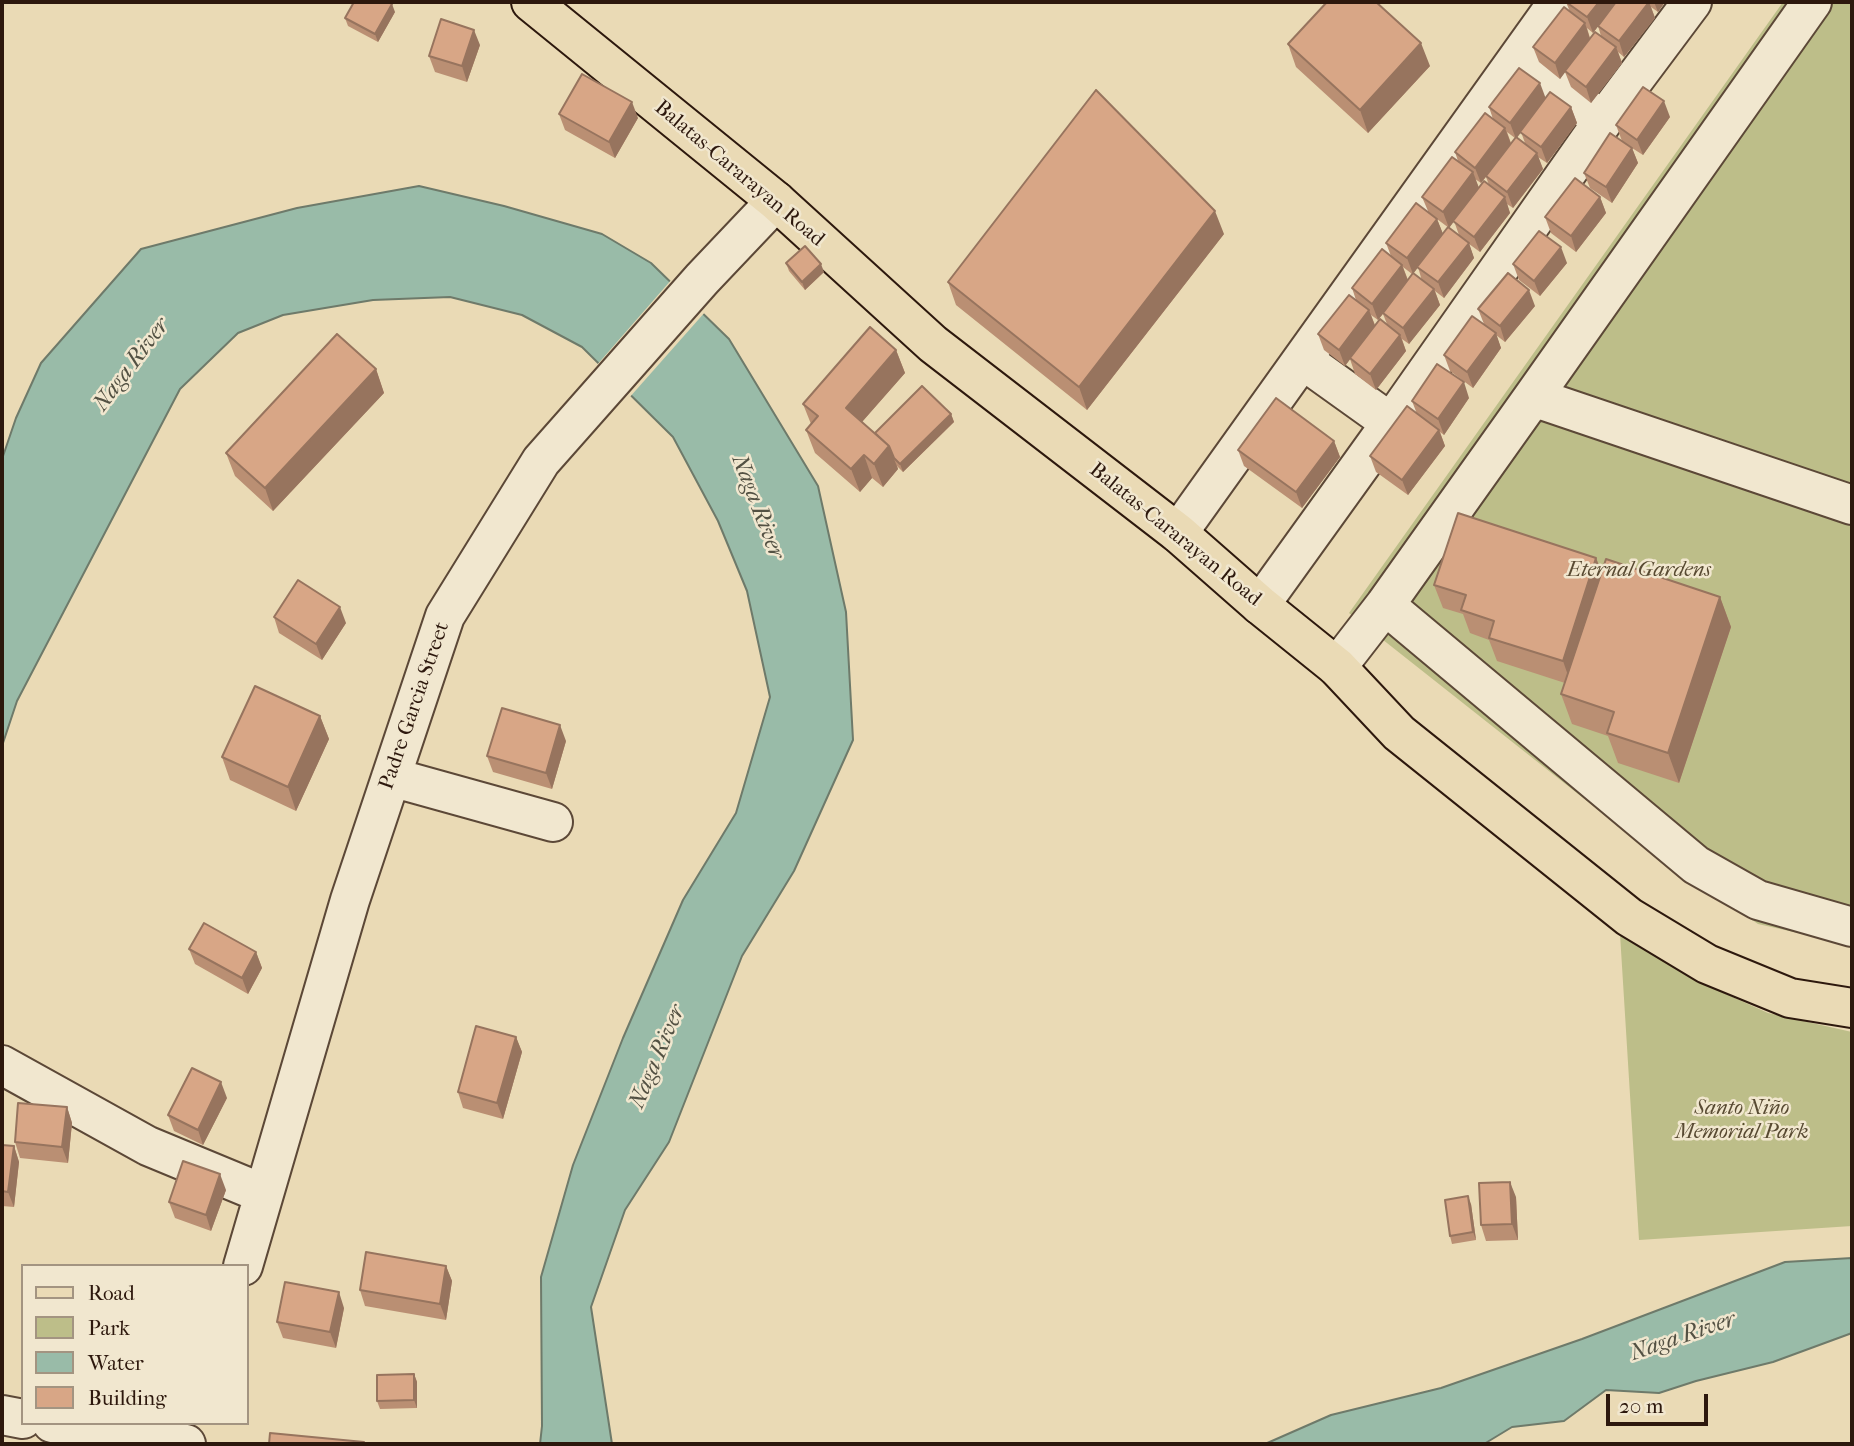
<!DOCTYPE html>
<meta charset="utf-8">
<style>
body{margin:0}
#map{position:relative;width:1854px;height:1446px;overflow:hidden;background:#eadab5;font-family:"IM FELL French Canon",serif}
canvas{display:block}
.frame{position:absolute;inset:0;border:4px solid #2d180d;pointer-events:none}
.legend{position:absolute;left:21px;top:1264px;width:228px;height:161px;box-sizing:border-box;background:#f1e7cf;border:2px solid #a39481;margin:0;padding:9px 12px;list-style:none;font-size:21px;color:#2d180d}
.legend li{display:flex;align-items:center;gap:14px;height:35px}
.legend b{width:35px;border:2px solid #a39481}
.scale{position:absolute;left:1606px;top:1394px;width:102px;height:32px;box-sizing:border-box;border:4px solid #2d180d;border-top:0;padding-left:9px;font-size:21px;line-height:24px;white-space:nowrap;color:#2d180d;-webkit-text-stroke:5px #f1e7cf;paint-order:stroke}
</style>
<div id="map">
<canvas width="1854" height="1446"></canvas>
<div class="frame"></div>
<ul class="legend">
<li><b style="height:9px;background:#eadab5"></b>Road</li>
<li><b style="height:19px;background:#bdbe89"></b>Park</li>
<li><b style="height:19px;background:#99bba8"></b>Water</li>
<li><b style="height:19px;background:#d8a686"></b>Building</li>
</ul>
<div class="scale">20 m</div>
</div>
<script>
const context = document.querySelector('canvas').getContext('2d');
context.lineJoin = 'round';
function fillPath(path, color) { context.fillStyle = color; context.fill(path, 'evenodd'); }
const poly = rows => new Path2D(rows.map(r => 'M' + r).join(''));
function strokePath(path, color, width, dash) { context.strokeStyle = color; context.lineWidth = width; context.lineCap = dash ? 'butt' : 'round'; context.setLineDash(dash || []); context.stroke(path); }
function drawText(font, color, halo, rows, align = 'center') {
  context.font = font + ' "IM FELL French Canon",serif'; context.lineWidth = 5; context.setLineDash([]); context.textBaseline = 'middle'; context.strokeStyle = halo; context.fillStyle = color; for (const [text, x, y, turn = 0] of rows) {
    context.save(); context.translate(x, y); context.rotate((+turn || 0) * Math.PI / 180); context.textAlign = isNaN(turn) ? turn : align; if (halo) context.strokeText(text, 0, 0); context.fillText(text, 0, 0); context.restore();
  }
}
fillPath(poly([
 [1783,2,1852,2,1852,945,1758,924,1630,835,1349,613],
 [1620,934,1695,980,1768,1013,1852,1032,1852,1226,1639,1240]
]), '#bdbe89');
const water = poly([
 [419,186,504,206,602,234,651,263,729,339,818,486,846,612,853,740,794,871,742,956,669,1142,625,1210,591,1307,612,1444,540,1444,542,1426,541,1277,573,1165,623,1038,683,900,736,813,770,697,747,591,718,521,673,437,582,347,522,315,450,297,373,300,283,315,238,333,180,389,17,701,2,746,2,459,16,418,41,363,141,249,297,208,419,186],
 [1852,1258,1852,1333,1773,1362,1696,1381,1659,1393,1606,1390,1564,1421,1512,1427,1484,1444,1265,1444,1331,1415,1441,1388,1582,1339,1785,1262,1852,1258]
]);
fillPath(water, '#99bba8');
strokePath(water, '#6e7a6a', 2);
fillPath(poly([
 [672,279,706,311,629,398,596,366]
]), '#eadab5');
const minor = poly([
 [1603,121,1692,2],
 [1303,360,1391,423,1603,121,1519,58],
 [1533,397,1852,505],
 [1178,533,1558,2],
 [1260,605,1391,423],
 [1385,605,1696,865,1758,900,1852,927],
 [1337,667,1385,605,1533,397,1812,2],
 [391,777,553,822],
 [2,1065,148,1146,264,1194],
 [243,1266,350,900,445,616,541,461,702,279,776,201],
 [2,1415,23,1419],
 [52,1423,186,1444]
]);
const major = poly([
 [531,2,776,201,933,344,1178,533,1260,605,1337,667,1399,733,1629,917,1707,964,1790,998,1852,1008]
]);
strokePath(minor, '#5c4837', 42);
strokePath(major, '#2d180d', 42);
strokePath(minor, '#f1e7cf', 38);
strokePath(major, '#eadab5', 38);
fillPath(poly([
 [1566,2,1665,2,1658,12,1651,7,1655,18,1624,57,1618,52,1622,63,1591,103,1571,87,1565,72,1560,79,1539,62,1533,47,1570,12],
 [1598,26,1601,36,1590,38,1587,28,1593,33],
 [395,12,378,42,348,26,345,18],
 [1288,44,1430,66,1368,133,1296,67],
 [480,45,467,82,435,72,429,56],
 [1545,99,1571,107,1577,123,1547,163,1538,157,1543,169,1513,208,1507,204,1510,213,1480,252,1469,244,1474,258,1444,298,1435,291,1440,305,1409,344,1402,339,1406,351,1376,390,1355,374,1350,359,1345,366,1324,350,1318,334,1356,300,1352,288,1391,256,1386,243,1428,211,1422,197,1458,161,1455,152,1493,119,1489,107],
 [1507,132,1515,138,1511,143],
 [1521,132,1525,143,1517,137],
 [1486,177,1489,185,1479,188,1475,179,1481,183],
 [1437,219,1449,228,1454,221,1459,235,1443,234],
 [1403,267,1412,274,1408,280],
 [1418,267,1422,281,1413,274],
 [1383,314,1387,324,1375,325,1371,315,1378,320],
 [559,114,638,118,615,158,565,130],
 [1670,117,1643,155,1632,148,1638,163,1612,203,1590,188,1584,173,1622,141,1616,125],
 [1600,197,1606,213,1576,252,1551,233,1545,217],
 [1224,234,1087,410,956,305,948,282],
 [786,263,824,272,805,290,789,271],
 [1567,263,1540,296,1519,280,1513,264],
 [1535,306,1505,342,1496,335,1501,348,1473,388,1450,371,1444,355,1484,324,1478,309],
 [896,350,905,373,862,422,875,433,951,414,954,422,903,472,897,466,898,469,883,487,872,478,860,492,815,453,806,430,811,424,803,404],
 [376,369,384,393,273,511,235,476,226,453],
 [1469,398,1444,435,1440,432,1445,446,1408,495,1376,472,1370,456,1417,414,1412,401],
 [1334,441,1340,457,1302,508,1244,466,1238,450],
 [1596,558,1602,572,1720,597,1731,627,1679,783,1618,763,1608,736,1572,724,1561,694,1565,683,1497,661,1489,640,1470,633,1463,614,1443,608,1434,585],
 [274,617,346,623,322,660,279,633],
 [320,716,329,739,296,811,230,780,222,757],
 [566,741,552,789,493,772,487,756],
 [189,949,256,952,262,968,248,994,195,964],
 [516,1037,522,1052,503,1119,463,1108,458,1092],
 [227,1098,203,1145,174,1131,168,1115],
 [67,1107,72,1123,68,1163,20,1158,15,1142],
 [2,1145,14,1146,19,1162,14,1207,2,1206],
 [226,1190,211,1231,175,1218,169,1202],
 [1516,1197,1518,1240,1486,1241,1481,1225],
 [1471,1204,1476,1240,1452,1244,1450,1236],
 [446,1266,452,1281,446,1320,365,1306,360,1290],
 [344,1308,336,1348,283,1338,277,1322],
 [414,1374,417,1382,417,1408,380,1409,377,1401]
]), '#ba8f73');
fillPath(poly([
 [1599,2,1617,2,1593,33,1587,17],
 [1649,2,1655,18,1624,57,1619,41],
 [1654,2,1665,2,1658,12],
 [392,4,395,12,378,42,375,34],
 [1585,23,1590,39,1560,79,1555,63],
 [474,30,480,45,467,82,462,66],
 [1421,43,1430,66,1368,133,1360,110],
 [1616,47,1622,63,1591,103,1586,87],
 [1540,83,1546,99,1516,139,1510,123],
 [1664,101,1670,117,1643,155,1637,140],
 [632,102,638,118,615,158,609,142],
 [1571,107,1577,123,1547,163,1541,147],
 [1505,128,1511,144,1481,183,1475,168],
 [1632,148,1638,163,1612,203,1606,187],
 [1537,153,1543,169,1513,208,1507,192],
 [1473,172,1479,188,1449,228,1443,212],
 [1505,197,1510,213,1480,252,1474,237],
 [1600,197,1606,213,1576,252,1571,236],
 [1215,211,1224,234,1087,410,1079,387],
 [1437,219,1443,234,1413,274,1407,258],
 [1469,243,1474,258,1444,298,1438,282],
 [1561,247,1567,263,1540,296,1534,281],
 [821,264,824,272,805,290,802,282],
 [1402,265,1408,281,1378,320,1372,304],
 [1434,289,1440,305,1409,344,1403,328],
 [1529,290,1535,306,1505,342,1500,326],
 [1369,310,1375,326,1345,366,1339,350],
 [1496,333,1501,348,1473,388,1467,372],
 [1400,335,1406,351,1376,390,1370,374],
 [896,350,905,373,854,431,846,408],
 [376,369,384,393,273,511,265,488],
 [1464,382,1469,398,1444,435,1438,419],
 [951,414,954,422,903,472,900,464],
 [1439,430,1445,446,1408,495,1402,480],
 [1334,441,1340,457,1302,508,1296,492],
 [889,446,898,469,883,487,874,464],
 [864,455,872,478,860,492,851,469],
 [1596,558,1605,581,1571,684,1563,661],
 [1720,597,1731,627,1679,783,1668,753],
 [340,607,346,623,322,660,316,644],
 [320,716,329,739,296,811,288,787],
 [560,725,566,741,552,789,546,773],
 [256,952,262,968,248,994,242,978],
 [516,1037,522,1052,503,1119,497,1103],
 [221,1082,227,1098,203,1145,198,1130],
 [67,1107,72,1123,68,1163,62,1147],
 [14,1146,19,1162,14,1207,8,1192],
 [220,1174,226,1190,211,1231,206,1215],
 [1510,1182,1516,1197,1518,1240,1512,1224],
 [1468,1196,1471,1204,1476,1240,1473,1232],
 [446,1266,452,1281,446,1320,440,1304],
 [339,1292,344,1308,336,1348,330,1332],
 [414,1374,417,1382,417,1408,414,1400]
]), '#97745e');
const building = poly([
 [354,2,388,2,392,4,375,34,345,18,354,2],
 [1327,2,1376,2,1421,43,1360,110,1288,44,1327,2],
 [1566,2,1599,2,1587,17,1566,2],
 [1616,2,1649,2,1619,41,1598,26,1616,2],
 [1564,7,1585,23,1555,63,1533,47,1564,7],
 [441,19,474,30,462,66,429,56,441,19],
 [1595,32,1616,47,1586,87,1565,71,1595,32],
 [1519,68,1540,83,1510,123,1489,107,1519,68],
 [582,74,632,102,609,142,559,114,582,74],
 [1643,87,1664,101,1637,140,1616,125,1643,87],
 [1096,90,1215,211,1079,387,948,282,1096,90],
 [1550,92,1571,107,1541,147,1520,132,1550,92],
 [1485,113,1505,128,1475,168,1455,152,1485,113],
 [1610,133,1632,148,1606,187,1584,173,1610,133],
 [1516,137,1537,153,1507,192,1486,176,1516,137],
 [1452,157,1473,172,1443,212,1422,197,1452,157],
 [1575,178,1600,197,1571,236,1545,217,1575,178],
 [1484,181,1505,197,1474,237,1453,221,1484,181],
 [1416,203,1437,219,1407,258,1386,243,1416,203],
 [1448,227,1469,243,1438,282,1417,267,1448,227],
 [1539,231,1561,247,1534,281,1513,264,1539,231],
 [805,246,821,264,802,282,786,263,805,246],
 [1382,249,1402,265,1372,304,1352,288,1382,249],
 [1413,273,1434,289,1403,328,1383,313,1413,273],
 [1508,273,1529,290,1500,326,1478,309,1508,273],
 [1349,295,1369,310,1339,350,1318,334,1349,295],
 [1472,316,1496,333,1467,372,1444,355,1472,316],
 [1380,319,1400,335,1370,374,1350,358,1380,319],
 [870,327,896,350,846,408,889,446,874,464,864,455,851,469,806,430,818,416,803,404,870,327],
 [337,334,376,369,265,488,226,453,337,334],
 [1437,364,1464,382,1438,419,1412,401,1437,364],
 [922,386,951,414,900,464,894,458,889,446,875,433,922,386],
 [1276,398,1334,441,1296,492,1238,450,1276,398],
 [1407,406,1439,430,1402,480,1370,456,1407,406],
 [1458,513,1596,558,1563,661,1489,638,1494,621,1461,610,1466,595,1434,585,1458,513],
 [1606,559,1720,597,1668,753,1607,733,1614,712,1561,694,1606,559],
 [298,580,340,607,316,644,274,617,298,580],
 [255,686,320,716,288,787,222,757,255,686],
 [502,708,560,725,546,773,487,756,502,708],
 [204,923,256,952,242,978,189,949,204,923],
 [476,1026,516,1037,497,1103,458,1092,476,1026],
 [192,1068,221,1082,198,1130,168,1115,192,1068],
 [18,1103,67,1107,62,1147,15,1142,18,1103],
 [2,1145,14,1146,8,1192,2,1191,2,1145],
 [183,1161,220,1174,206,1215,169,1202,183,1161],
 [1510,1182,1512,1224,1481,1225,1479,1183,1510,1182],
 [1468,1196,1473,1232,1450,1236,1445,1200,1468,1196],
 [366,1252,446,1266,440,1304,360,1290,366,1252],
 [285,1282,339,1292,330,1332,277,1322,285,1282],
 [414,1374,414,1400,377,1401,377,1375,414,1374],
 [270,1433,364,1442,364,1444,269,1444,270,1433]
]);
fillPath(building, '#d8a686');
strokePath(building, '#97745e', 2);
drawText('21px', '#2d180d', '#f1e7cf', [
 ["Balatas-Cararayan Road",739,174,40],
 ["Balatas-Cararayan Road",1175,535,39],
 ["Padre Garcia Street",415,706,-71]
]);
drawText('italic 21px', '#584a32', '#f1e7cf', [
 ["Eternal Gardens",1639,571],
 ["Santo Niño",1742,1109],
 ["Memorial Park",1742,1133]
]);
drawText('italic 23px', '#535143', '#f1e7cf', [
 ["Naga River",132,365,-53],
 ["Naga River",757,507,69],
 ["Naga River",658,1057,-67],
 ["Naga River",1683,1337,-19]
]);
</script>
